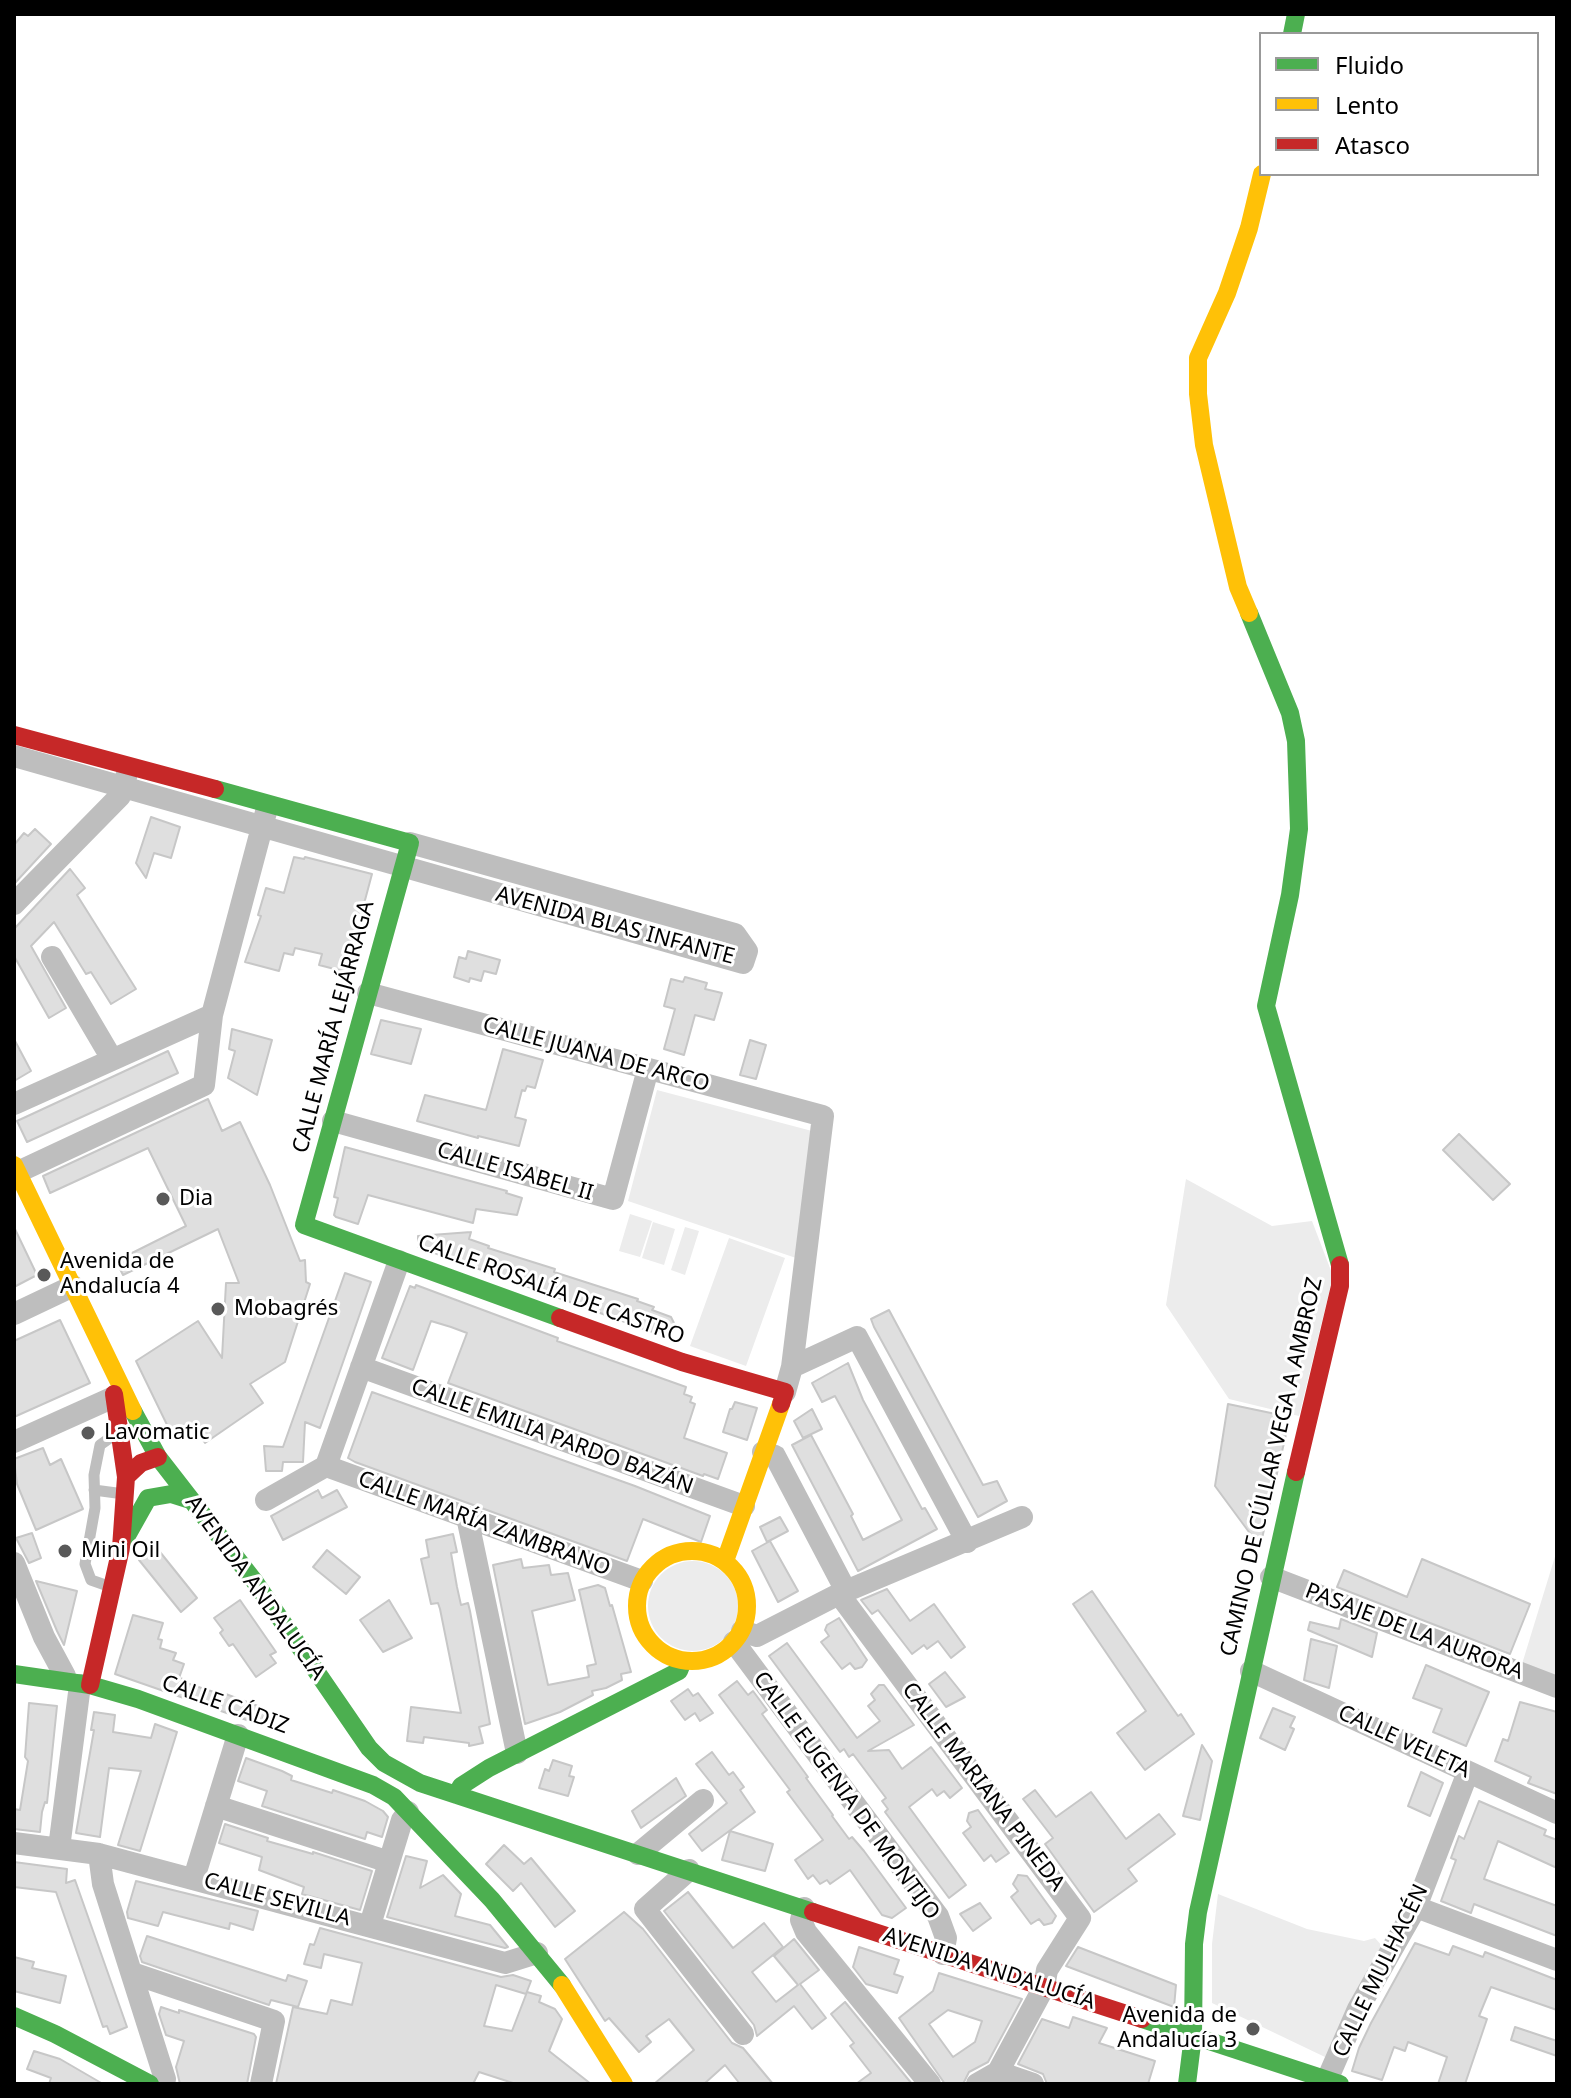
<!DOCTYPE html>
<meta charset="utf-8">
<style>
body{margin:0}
#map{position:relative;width:1571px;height:2098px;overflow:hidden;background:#fff;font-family:"Noto Sans",sans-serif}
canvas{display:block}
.frame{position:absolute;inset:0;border:16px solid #000;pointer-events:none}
.legend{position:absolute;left:1259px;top:32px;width:280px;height:144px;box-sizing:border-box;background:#fff;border:2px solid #999;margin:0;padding:10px 14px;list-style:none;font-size:24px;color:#000}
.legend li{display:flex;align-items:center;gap:16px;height:40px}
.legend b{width:40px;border:2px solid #999}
</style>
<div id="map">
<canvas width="1571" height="2098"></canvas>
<div class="frame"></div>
<ul class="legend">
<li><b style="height:10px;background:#4caf50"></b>Fluido</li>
<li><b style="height:10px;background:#ffc107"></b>Lento</li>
<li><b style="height:10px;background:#c62828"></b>Atasco</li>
</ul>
</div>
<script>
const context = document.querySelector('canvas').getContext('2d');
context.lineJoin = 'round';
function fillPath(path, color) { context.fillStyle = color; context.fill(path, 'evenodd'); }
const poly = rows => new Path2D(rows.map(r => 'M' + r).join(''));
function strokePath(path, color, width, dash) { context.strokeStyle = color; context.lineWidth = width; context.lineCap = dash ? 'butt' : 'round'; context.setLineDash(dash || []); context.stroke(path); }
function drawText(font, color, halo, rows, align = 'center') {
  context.font = font + ' "Noto Sans",sans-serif'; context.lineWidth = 6; context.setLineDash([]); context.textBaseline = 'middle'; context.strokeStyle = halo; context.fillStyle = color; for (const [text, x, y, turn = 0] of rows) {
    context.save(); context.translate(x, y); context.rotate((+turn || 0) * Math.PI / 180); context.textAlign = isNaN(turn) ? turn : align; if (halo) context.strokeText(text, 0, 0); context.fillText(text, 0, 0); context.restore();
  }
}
fillPath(poly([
 [657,1090,812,1131,796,1258,628,1201],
 [1186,1179,1272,1226,1312,1221,1333,1276,1299,1416,1229,1399,1166,1305],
 [630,1214,652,1221,640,1257,619,1251],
 [653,1222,675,1229,664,1265,642,1258],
 [685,1227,699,1231,685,1275,671,1270],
 [729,1238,785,1258,746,1366,690,1346],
 [1557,1550,1557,1676,1522,1664],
 '648 1606a45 45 0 1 1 90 0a45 45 0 1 1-90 0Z',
 [1218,1894,1307,1929,1364,1941,1375,1938,1383,1947,1325,2057,1212,2003,1212,1944]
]), '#ececec');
const building = poly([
 [151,817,180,827,171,858,154,853,146,878,136,863,151,817],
 [35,829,51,844,14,884,14,845,24,833,28,836,35,829],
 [294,857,304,859,305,857,372,874,361,915,367,917,362,935,356,933,346,972,319,965,322,954,295,948,293,955,284,953,279,971,245,962,261,916,258,915,266,888,284,893,294,857],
 [70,869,85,888,77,895,136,989,111,1004,91,972,86,974,54,922,31,946,66,1008,49,1018,14,956,14,929,70,869],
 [468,951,500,960,496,974,484,971,481,981,470,978,469,982,454,977,459,957,466,959,468,951],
 [685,977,707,983,705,989,722,993,714,1020,695,1015,684,1055,664,1049,675,1009,664,1006,671,979,683,982,685,977],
 [381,1020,421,1029,411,1064,371,1054,381,1020],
 [232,1029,272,1040,257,1095,228,1078,235,1051,229,1049,232,1029],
 [14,1039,31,1071,14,1081,14,1039],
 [750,1040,766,1045,756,1079,740,1075,750,1040],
 [503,1049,543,1060,535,1088,527,1086,525,1091,522,1090,515,1117,526,1120,519,1146,478,1136,478,1138,417,1121,425,1095,486,1110,503,1049],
 [168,1051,178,1073,27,1142,17,1121,168,1051],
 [208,1099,222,1131,240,1122,270,1185,300,1261,305,1260,306,1282,310,1284,285,1362,250,1384,263,1403,205,1443,198,1432,188,1438,181,1427,171,1433,136,1361,198,1321,222,1358,226,1283,239,1283,218,1229,123,1275,116,1261,186,1226,148,1148,50,1193,43,1176,208,1099],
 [1459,1134,1510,1184,1493,1200,1443,1150,1459,1134],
 [345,1147,507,1191,506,1193,522,1198,517,1215,476,1209,473,1223,368,1195,358,1224,336,1217,334,1215,338,1198,334,1197,345,1147],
 [14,1227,37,1275,14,1287,14,1227],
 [471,1232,469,1239,489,1246,488,1248,555,1269,554,1272,638,1299,637,1301,654,1307,652,1310,671,1317,674,1323,669,1338,418,1247,418,1236,471,1232],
 [345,1273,371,1282,320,1428,305,1422,303,1462,283,1462,282,1471,266,1471,264,1446,283,1447,345,1273],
 [416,1285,558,1338,557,1341,686,1387,684,1394,692,1397,690,1402,695,1404,684,1438,727,1453,718,1479,704,1474,703,1476,448,1383,467,1333,451,1327,431,1321,413,1370,382,1358,410,1286,415,1288,416,1285],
 [889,1310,983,1485,997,1481,1007,1501,978,1517,874,1327,871,1319,889,1310],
 [60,1320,90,1383,14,1417,14,1341,60,1320],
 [848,1363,863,1400,922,1509,925,1508,937,1529,858,1571,792,1445,811,1435,853,1514,851,1516,863,1540,902,1520,835,1396,822,1402,812,1383,848,1363],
 [372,1392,635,1486,710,1516,701,1542,643,1519,627,1561,355,1462,348,1458,372,1392],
 [735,1402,757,1408,747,1440,723,1432,730,1409,732,1409,735,1402],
 [1228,1404,1290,1417,1260,1547,1215,1486,1228,1404],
 [812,1409,822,1429,803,1438,794,1421,812,1409],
 [43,1448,50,1465,61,1459,83,1509,36,1530,17,1484,14,1459,43,1448],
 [318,1490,322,1498,337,1490,347,1507,283,1540,271,1516,318,1490],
 [780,1517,788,1531,767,1542,760,1527,780,1517],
 [32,1533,41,1558,29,1563,16,1538,32,1533],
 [453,1534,457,1552,451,1553,457,1587,461,1605,468,1603,470,1611,490,1724,479,1727,483,1743,469,1746,469,1743,424,1737,423,1743,407,1741,411,1707,461,1713,440,1609,438,1603,431,1604,421,1559,429,1557,426,1540,453,1534],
 [770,1541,798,1591,778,1602,752,1551,770,1541],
 [156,1547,197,1598,181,1612,139,1560,156,1547],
 [327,1550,360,1577,346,1594,313,1567,327,1550],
 [521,1559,523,1568,549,1565,551,1575,568,1573,575,1600,532,1611,548,1685,589,1677,587,1666,596,1664,579,1590,598,1585,605,1588,610,1606,612,1605,631,1672,621,1674,622,1680,606,1688,592,1691,593,1695,560,1712,525,1724,493,1565,521,1559],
 [1422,1559,1530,1604,1510,1654,1337,1587,1344,1570,1407,1597,1422,1559],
 [36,1581,77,1591,64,1645,57,1631,36,1581],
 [887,1589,910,1621,934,1604,965,1647,951,1658,938,1641,927,1649,924,1645,912,1654,878,1610,872,1614,861,1600,887,1589],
 [1092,1591,1178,1716,1181,1714,1194,1734,1145,1770,1117,1733,1146,1711,1073,1604,1092,1591],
 [240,1600,276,1652,270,1655,276,1663,256,1677,233,1644,229,1646,220,1633,223,1630,214,1618,240,1600],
 [389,1600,412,1638,383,1652,360,1620,389,1600],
 [133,1615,163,1623,158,1639,162,1640,160,1648,176,1653,173,1660,184,1664,179,1678,187,1680,186,1683,214,1692,215,1690,266,1709,261,1725,115,1674,133,1615],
 [839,1618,867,1660,862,1667,855,1669,850,1663,842,1669,821,1642,829,1636,825,1630,827,1625,839,1618],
 [1341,1619,1377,1633,1372,1657,1308,1630,1310,1622,1339,1629,1341,1619],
 [1311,1639,1337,1646,1329,1688,1304,1680,1311,1639],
 [787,1643,857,1738,880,1721,868,1706,875,1700,871,1694,879,1685,884,1685,914,1725,868,1751,889,1750,902,1769,931,1747,962,1788,950,1798,944,1791,937,1796,932,1789,909,1807,966,1885,949,1898,885,1812,888,1809,882,1801,886,1798,853,1754,849,1757,844,1749,840,1752,769,1656,787,1643],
 [1426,1665,1489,1692,1466,1746,1433,1732,1442,1709,1413,1698,1426,1665],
 [945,1672,965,1697,946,1707,929,1684,945,1672],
 [737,1681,748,1695,753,1691,767,1710,762,1714,808,1777,806,1778,833,1815,832,1816,849,1839,852,1837,864,1851,906,1908,892,1918,882,1915,850,1870,830,1884,827,1880,820,1884,813,1875,808,1879,795,1860,823,1840,787,1792,790,1790,719,1695,737,1681],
 [688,1689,693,1696,698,1693,713,1713,700,1721,695,1713,685,1720,671,1701,688,1689],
 [1520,1702,1557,1712,1557,1794,1528,1783,1531,1777,1495,1761,1503,1739,1508,1741,1520,1702],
 [29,1703,57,1706,47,1803,45,1802,42,1812,40,1832,14,1829,14,1809,20,1810,28,1761,25,1757,29,1703],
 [1273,1708,1295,1717,1290,1727,1294,1729,1285,1750,1260,1738,1273,1708],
 [94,1712,115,1715,113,1732,151,1738,155,1724,177,1732,140,1851,118,1845,141,1771,109,1768,100,1837,76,1833,94,1730,91,1730,94,1712],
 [1202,1745,1212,1761,1200,1820,1183,1816,1202,1745],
 [712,1752,729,1775,733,1772,744,1787,740,1790,755,1812,702,1851,689,1834,727,1803,696,1764,712,1752],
 [246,1758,282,1771,292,1776,291,1780,332,1793,333,1790,365,1801,383,1811,388,1817,382,1837,367,1832,365,1839,262,1806,267,1791,238,1781,246,1758],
 [553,1760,572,1766,569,1776,574,1777,568,1796,539,1788,545,1769,549,1771,553,1760],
 [1421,1772,1443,1783,1430,1816,1408,1806,1421,1772],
 [676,1778,686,1796,641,1828,632,1811,676,1778],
 [1035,1790,1056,1817,1091,1792,1126,1839,1159,1814,1175,1834,1128,1869,1137,1881,1094,1912,1045,1844,1053,1838,1023,1799,1035,1790],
 [1479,1801,1546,1830,1544,1835,1557,1840,1557,1868,1498,1841,1484,1879,1557,1906,1557,1936,1474,1904,1471,1913,1441,1901,1456,1860,1451,1858,1459,1836,1464,1839,1479,1801],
 [978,1810,1009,1853,996,1862,991,1855,984,1861,963,1833,971,1827,967,1821,969,1813,978,1810],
 [225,1824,268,1838,267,1841,313,1854,313,1852,372,1871,360,1910,302,1894,304,1887,259,1870,262,1857,219,1843,225,1824],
 [730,1831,773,1844,765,1871,722,1860,730,1831],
 [504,1845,524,1864,531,1858,575,1911,555,1927,521,1883,513,1891,486,1864,504,1845],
 [406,1856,427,1861,420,1888,443,1875,461,1894,455,1916,490,1925,508,1947,505,1948,387,1917,406,1856],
 [14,1862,67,1869,66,1883,75,1880,127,2027,110,2034,107,2026,103,2027,56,1892,14,1887,14,1862],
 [1018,1875,1027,1876,1056,1916,1052,1923,1044,1925,1039,1919,1031,1924,1011,1897,1018,1891,1013,1884,1018,1875],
 [136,1881,258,1911,253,1930,230,1923,229,1929,163,1912,158,1926,128,1918,127,1912,136,1881],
 [688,1892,733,1948,764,1923,783,1947,752,1972,776,2002,798,1985,774,1956,794,1939,819,1970,800,1984,826,2018,812,2029,794,2006,757,2036,754,2025,664,1911,688,1892],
 [980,1903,991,1918,973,1931,960,1914,980,1903],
 [624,1912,643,1929,732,2043,743,2048,773,2084,740,2084,725,2065,704,2084,654,2084,694,2050,669,2019,646,2036,651,2042,639,2052,609,2018,605,2021,565,1959,624,1912],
 [320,1928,501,1977,513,1975,531,1981,526,1994,496,1985,484,2026,512,2031,527,1992,541,1996,539,2002,555,2009,562,2019,549,2051,591,2084,516,2084,479,2072,473,2084,276,2084,293,2007,327,2014,331,2000,352,2005,362,1963,324,1954,321,1968,304,1964,310,1944,314,1945,320,1928],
 [147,1936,286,1981,288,1975,307,1981,298,2007,271,2000,269,2005,142,1962,140,1956,147,1936],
 [1415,1943,1449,1955,1453,1946,1483,1957,1485,1952,1557,1980,1557,2010,1491,1987,1479,2016,1487,2019,1465,2084,1438,2084,1447,2057,1408,2042,1405,2051,1394,2047,1382,2080,1352,2071,1359,2048,1371,2023,1415,1943],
 [859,1947,899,1960,894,1974,903,1977,897,1993,866,1984,853,1967,859,1947],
 [1078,1947,1176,1985,1174,2007,1066,1966,1078,1947],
 [14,1957,34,1962,32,1968,66,1976,60,2003,14,1991,14,1957],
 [939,1973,1022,1999,988,2062,969,2072,963,2084,945,2084,899,2018,933,1991,939,1973],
 [948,2010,982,2021,975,2042,953,2057,929,2024,948,2010],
 [845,2002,912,2084,856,2084,871,2073,850,2046,854,2043,831,2014,845,2002],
 [161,2007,179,2013,179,2010,254,2034,256,2037,247,2084,180,2084,176,2067,184,2041,166,2035,159,2014,161,2007],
 [1073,2017,1107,2028,1099,2043,1155,2061,1148,2084,1047,2084,1043,2074,1018,2064,1042,2019,1069,2028,1073,2017],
 [1515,2027,1557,2041,1557,2056,1511,2040,1515,2027],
 [34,2051,60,2059,103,2084,49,2084,51,2078,27,2069,34,2051]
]);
fillPath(building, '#dfdfdf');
strokePath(building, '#c7c7c7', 2);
strokePath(poly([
 [94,1490,124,1494],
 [111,1587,91,1580,85,1564,95,1508,94,1475,100,1445,117,1433]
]), '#bebebe', 11);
strokePath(poly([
 [14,756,743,963,747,951,735,934,410,843],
 [14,904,120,796,126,777],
 [52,957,112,1059],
 [368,993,823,1116,792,1367,785,1392],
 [14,1104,212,1015],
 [333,1121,613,1199,648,1069],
 [18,1172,204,1085,212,1015,266,812],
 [14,1314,73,1286],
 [361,1367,744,1506],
 [792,1367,857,1337,967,1542],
 [14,1442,114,1397],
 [763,1452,775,1456,846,1591],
 [326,1466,642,1581],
 [266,1500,326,1466,399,1261],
 [467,1517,517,1753],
 [14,1563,44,1637,65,1676],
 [1271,1577,1557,1687],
 [839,1594,1080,1918,1047,1970,1044,1987,998,2072,977,2084],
 [742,1631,757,1636,839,1594,1022,1517],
 [734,1642,938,1916,946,1938,943,1954],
 [1251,1671,1557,1813],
 [216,1806,389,1862],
 [14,1843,99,1854,505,1963,537,1953],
 [59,1848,80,1685],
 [99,1854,103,1884,165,2079,163,2084],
 [638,1854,703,1800],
 [689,1870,645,1909,743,2034],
 [194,1878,238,1735],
 [1416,1907,1557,1960],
 [804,1908,801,1920,806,1932,930,2084],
 [370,1925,402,1820,408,1812],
 [132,1973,274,2021,261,2084],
 [998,2072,1033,2084],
 [1327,2080,1358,2009,1416,1907,1468,1772]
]), '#bebebe', 22);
strokePath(poly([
 [1292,34,1296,14],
 [1249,613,1290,713,1296,741,1299,829,1290,895,1266,1006,1340,1265],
 [215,789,410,843,304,1225,560,1318],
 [133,1411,158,1457,255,1582,369,1748,384,1763,420,1783,813,1912],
 [125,1539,148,1498,171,1494,190,1500],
 [14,1674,90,1685,138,1699,373,1785,394,1797,492,1900,562,1985],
 [456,1795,461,1786,489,1768,679,1671,683,1661],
 [14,2016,55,2034,150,2084],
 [1142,2019,1340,2084],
 [1187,2084,1193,2036,1194,1944,1198,1912,1296,1472]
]), '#4caf50', 18);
strokePath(poly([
 [1249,613,1238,587,1204,445,1198,394,1198,358,1227,293,1249,228,1262,174],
 [14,1165,133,1411],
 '637 1606a55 55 0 1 1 110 0a55 55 0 1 1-110 0Z',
 [725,1561,781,1404],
 [562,1985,624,2084]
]), '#ffc107', 18);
strokePath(poly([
 [14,735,215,789],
 [560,1318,682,1362,785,1392,781,1404],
 [114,1394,126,1477],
 [1296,1472,1340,1286,1340,1265],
 [90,1685,121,1548,126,1477,141,1463,158,1457],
 [813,1912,1142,2019]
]), '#c62828', 18);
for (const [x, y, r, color] of [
 [163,1199,8,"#595959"],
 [44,1275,8,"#595959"],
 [218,1309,8,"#595959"],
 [88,1433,8,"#595959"],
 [65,1551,8,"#595959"],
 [1253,2029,8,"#595959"]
]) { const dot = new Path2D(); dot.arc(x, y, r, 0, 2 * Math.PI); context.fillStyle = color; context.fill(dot); strokePath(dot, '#fff', 3); }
drawText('22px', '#000', '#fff', [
 ["AVENIDA BLAS INFANTE",615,926,15],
 ["CALLE MARÍA LEJÁRRAGA",334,1027,-75],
 ["CALLE JUANA DE ARCO",596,1055,15],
 ["CALLE ISABEL II",515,1172,16],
 ["CALLE ROSALÍA DE CASTRO",551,1290,20],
 ["CALLE EMILIA PARDO BAZÁN",552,1437,20],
 ["CAMINO DE CÚLLAR VEGA A AMBROZ",1272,1467,-77],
 ["CALLE MARÍA ZAMBRANO",484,1524,20],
 ["AVENIDA ANDALUCÍA",255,1588,54],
 ["PASAJE DE LA AURORA",1414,1632,21],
 ["CALLE CÁDIZ",225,1705,20],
 ["CALLE VELETA",1404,1742,25],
 ["CALLE MARIANA PINEDA",983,1787,53],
 ["CALLE EUGENIA DE MONTIJO",846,1796,54],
 ["CALLE SEVILLA",277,1900,15],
 ["AVENIDA ANDALUCÍA",989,1969,18],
 ["CALLE MULHACÉN",1381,1971,-64]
]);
drawText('22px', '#000', '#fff', [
 ["Dia",179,1199],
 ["Avenida de",60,1262],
 ["Andalucía 4",60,1287],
 ["Mobagrés",234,1309],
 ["Lavomatic",104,1433],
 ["Mini Oil",81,1551],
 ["Avenida de",1237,2016,"right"],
 ["Andalucía 3",1237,2041,"right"]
], 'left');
</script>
